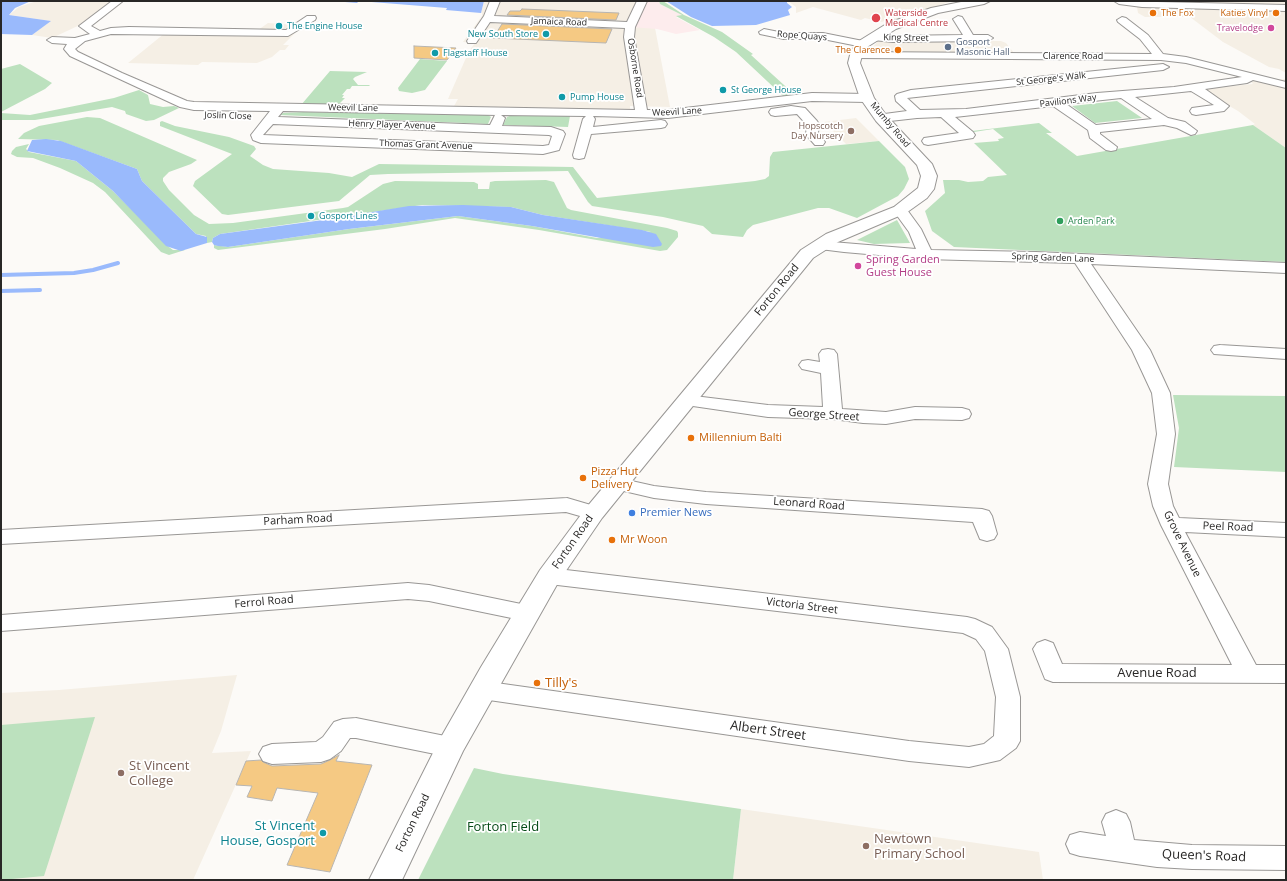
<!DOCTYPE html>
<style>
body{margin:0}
#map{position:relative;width:1287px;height:881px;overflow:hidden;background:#fcfaf7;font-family:"Open Sans",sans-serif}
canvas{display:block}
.frame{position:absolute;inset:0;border:2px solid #282726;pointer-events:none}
</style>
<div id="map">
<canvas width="1287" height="881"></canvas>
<div class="frame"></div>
</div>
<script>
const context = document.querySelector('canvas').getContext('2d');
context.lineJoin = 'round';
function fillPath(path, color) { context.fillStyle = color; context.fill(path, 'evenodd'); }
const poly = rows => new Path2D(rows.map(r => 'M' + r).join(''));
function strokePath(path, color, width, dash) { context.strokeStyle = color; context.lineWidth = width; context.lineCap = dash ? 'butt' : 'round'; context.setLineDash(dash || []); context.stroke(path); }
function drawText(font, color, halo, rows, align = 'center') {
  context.font = font + ' "Open Sans",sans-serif'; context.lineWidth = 3.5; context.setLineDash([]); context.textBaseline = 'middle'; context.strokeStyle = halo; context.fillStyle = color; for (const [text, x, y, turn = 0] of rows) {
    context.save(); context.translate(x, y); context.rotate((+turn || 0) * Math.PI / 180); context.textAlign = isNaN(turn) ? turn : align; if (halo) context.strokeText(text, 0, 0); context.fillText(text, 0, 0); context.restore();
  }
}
fillPath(poly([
 [37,1,123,1,82,24,52,38,32,35,50,21,9,15,19,7],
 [484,1,642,1,630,26,655,28,670,107,630,106,630,110,454,106,458,99,448,99,469,51,475,43,463,42,482,16,482,13,481,13],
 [788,1,952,1,891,22,885,21,881,22,865,18,861,20,813,7,796,13,796,7],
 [1131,1,1286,1,1286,73,1279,69,1269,67,1223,42,1190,17,1145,17,1138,13,1137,7,1140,5,1228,4],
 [268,23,294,25,286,32,296,32,283,45,289,45,285,50,280,50,272,57,257,63,202,62,198,65,128,63,165,33,200,33,205,28,258,30],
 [877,40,1001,41,1006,43,1014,53,877,53,872,48,878,41],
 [1263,78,1271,80,1286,79,1286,148,1253,125,1255,124,1238,111,1205,92,1203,89,1253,84,1251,82],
 [856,118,879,141,846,144,824,122],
 [237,675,221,731,212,753,251,751,193,880,1,880,1,693,59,690],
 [741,809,1039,852,1043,880,733,880]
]), '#f5efe5');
fillPath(poly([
 [642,1,659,1,660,4,682,15,676,17,700,30,676,34,657,29,630,27]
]), '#fdeced');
fillPath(poly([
 [659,1,663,1,684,15,722,32,753,54,751,55,795,95,783,96,736,52,714,37,676,16,682,15,660,4],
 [420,59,447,61,425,90,412,93,399,91,398,88],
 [20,64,52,83,45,89,1,112,1,69],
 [330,71,367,72,355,77,353,79,358,85,370,85,369,86,352,86,350,89,347,89,342,95,344,95,342,98,345,98,338,105,301,105],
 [139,90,148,95,150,104,163,107,174,106,179,108,154,120,146,121,126,114,125,111,112,107,35,120,1,120,1,113,30,115,114,98],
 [1117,101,1142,118,1095,123,1072,106],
 [303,112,488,115,491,117,488,124,280,115,283,113],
 [512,115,570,116,568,127,503,125,507,117],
 [87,117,100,118,197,160,191,164,169,172,163,178,163,181,169,190,194,215,209,224,233,223,343,208,348,207,383,184,395,181,474,182,478,184,478,189,489,189,490,182,495,181,546,180,554,182,567,208,571,210,667,228,677,231,678,233,678,237,667,250,660,251,539,230,455,218,385,229,218,250,214,248,214,245,228,247,349,229,458,216,532,226,597,238,651,232,543,215,511,207,422,205,220,234,213,238,212,242,207,243,206,236,196,234,142,181,137,169,57,140,18,139,24,133,39,126],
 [162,121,175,126,229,137,254,146,256,149,250,156,263,165,273,169,329,173,352,177,379,164,573,167,597,198,755,181,765,179,769,176,770,157,773,152,879,141,905,167,909,179,904,189,898,196,857,218,829,208,818,208,753,225,747,230,743,237,712,234,703,226,663,217,592,206,588,202,568,171,388,174,370,175,339,201,228,215,222,214,193,186,195,181,232,154,160,126,160,122],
 [1039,123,1052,133,1046,133,1050,136,1077,156,1253,125,1286,148,1286,262,954,247,932,231,925,211,945,193,943,180,959,180,968,182,983,181,988,177,1007,175,974,143,999,141,998,139,1004,138,993,129,974,132,972,131],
 [29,144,26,149,29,152,76,161,113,191,169,247,173,250,185,250,169,255,161,252,105,192,93,183,60,168,33,158,17,157,11,154,12,151,16,147],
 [897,220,910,243,874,244,857,240],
 [1173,395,1286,396,1286,472,1174,467,1179,428],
 [95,717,44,876,1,880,1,725],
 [474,768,503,774,741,809,733,880,418,880]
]), '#bce1be');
fillPath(poly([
 [1,1,31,1,15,8,9,15,51,21,32,35,1,34],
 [333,1,484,1,481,13,446,10,447,8,359,1,357,3],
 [666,1,787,1,787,3,792,7,788,10,790,15,756,25,712,26,691,17],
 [46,139,61,141,137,169,142,181,196,234,207,237,207,243,181,251,166,246,113,191,76,161,27,151,32,140],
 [463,205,511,207,543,215,642,230,656,234,662,244,661,246,653,247,532,226,458,216,349,229,228,247,218,246,214,245,212,242,213,238,220,234,323,220,409,206]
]), '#9abafc');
strokePath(poly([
 [1,275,74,273,93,270,118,263],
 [1,291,40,290]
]), '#9abafc', 4);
const building = poly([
 [522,9,619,13,616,20,507,15,510,11,520,11,522,9],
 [502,24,612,29,606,43,493,38,502,24],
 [414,46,456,48,447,60,414,58,414,46],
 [339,755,336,761,372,765,330,872,287,865,318,793,277,788,272,801,247,797,252,786,236,785,246,761,261,760,263,762,272,766,321,764,330,760,339,755]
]);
fillPath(building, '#f5c983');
strokePath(building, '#b7b5b2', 1);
const minor = poly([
 [112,1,123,1,91,26,100,31,111,28,129,27,286,30,307,16,315,16,316,18,315,20,288,36,111,34,85,41,75,49,78,52,122,73,187,101,194,102,635,110,624,37,625,28,490,22,476,43,468,43,467,41,484,16,490,1,500,1,494,16,627,22,637,1,647,1,635,27,634,37,647,110,668,110,812,93,867,94,871,96,873,98,871,100,867,102,812,101,668,118,593,116,595,119,593,127,661,120,665,121,667,124,665,127,661,128,591,134,585,155,584,158,579,159,574,158,573,155,583,119,586,116,501,115,505,118,502,126,551,127,563,131,565,134,559,150,543,154,261,143,253,140,251,135,270,111,194,110,180,107,70,56,64,49,67,44,52,43,47,40,52,37,75,38,90,34,79,26,112,1],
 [283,111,498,115,495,115,490,125,278,117,283,111],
 [273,124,549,135,552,136,549,145,543,146,263,135,273,124],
 [1114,1,1286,5,1286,11,1142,7,1119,4,1114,1],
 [958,16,962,17,973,35,988,35,993,38,988,41,893,42,873,40,868,37,873,34,893,36,963,35,953,19,958,16],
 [1122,17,1126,18,1148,35,1163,54,1186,57,1286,82,1286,88,1253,80,1247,83,1205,89,1229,106,1224,111,1196,115,1192,114,1190,111,1192,108,1214,105,1191,91,1135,97,1168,118,1185,122,1197,131,1195,134,1191,135,1177,128,1164,125,1100,132,1100,134,1117,147,1116,150,1111,151,1106,150,1090,138,1088,130,1053,106,955,117,973,132,975,135,973,138,928,145,924,144,922,141,924,138,959,133,941,117,917,118,881,122,877,121,875,118,877,115,907,111,896,101,895,96,897,94,911,90,1163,64,1169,67,1163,70,907,98,920,110,966,109,1097,93,1174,87,1242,77,1186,63,1161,60,856,58,851,55,856,52,1152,54,1140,39,1118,22,1117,20,1122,17],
 [1121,98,1152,119,1096,125,1066,104,1121,98],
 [764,29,784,33,823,33,863,41,868,44,863,47,823,39,784,39,760,34,759,32,764,29],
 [791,106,805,108,817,121,819,124,818,133,825,142,823,145,815,145,808,137,806,134,807,125,797,114,775,116,771,115,769,112,771,109,791,106],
 [900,206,905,207,921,229,931,250,1036,252,1286,263,1286,273,1091,264,1150,350,1170,393,1175,434,1168,484,1173,506,1179,518,1286,523,1286,537,1185,532,1256,665,1286,665,1286,683,1053,682,1045,679,1033,649,1037,643,1045,640,1053,643,1062,664,1232,665,1161,525,1153,506,1148,484,1157,434,1152,393,1132,350,1075,263,924,259,844,252,820,249,815,248,813,245,815,242,820,241,916,249,909,232,893,210,895,207,900,206],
 [1220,345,1286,349,1286,359,1214,354,1211,350,1214,346,1220,345],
 [828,349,834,350,837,354,842,409,886,412,915,407,962,408,969,410,971,414,969,418,962,420,915,419,886,424,863,423,833,419,768,417,686,405,680,404,677,400,680,396,686,395,768,405,823,407,821,373,802,369,799,365,802,361,808,360,820,362,819,354,822,350,828,349],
 [618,478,654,486,706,492,982,509,989,511,992,516,997,534,994,539,987,541,980,539,973,522,706,504,654,498,611,488,608,484,611,480,618,478],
 [567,498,601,508,604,513,601,518,594,520,566,512,1,544,1,530,567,498],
 [549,568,967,617,975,619,992,627,1008,649,1020,697,1020,741,1016,748,1000,760,969,767,909,761,482,699,473,697,470,690,473,683,482,681,909,741,969,747,984,744,994,736,996,697,985,651,976,639,963,633,549,584,541,581,538,576,541,571,549,568],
 [408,583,429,585,526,605,534,607,537,613,534,619,526,621,429,601,408,599,1,631,1,615,408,583],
 [356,718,450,737,459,740,463,747,459,754,450,757,356,738,350,738,341,751,330,759,321,762,272,764,263,761,259,754,263,747,272,744,316,742,323,737,334,722,343,719,356,718],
 [1116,810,1126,814,1130,822,1134,840,1192,845,1286,846,1286,870,1192,869,1157,867,1080,856,1070,853,1066,844,1070,835,1080,832,1106,836,1102,822,1106,814,1116,810]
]);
const major = poly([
 [966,1,990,1,984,4,938,13,896,29,867,47,863,52,860,63,874,98,886,115,932,164,937,176,934,189,927,198,906,213,838,242,813,258,602,518,559,581,463,751,402,880,369,880,440,739,481,667,540,570,586,508,801,250,826,234,894,207,918,188,921,176,917,165,876,121,860,98,848,63,851,51,859,41,888,23,931,8,966,1]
]);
strokePath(minor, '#999795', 2);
strokePath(major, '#999795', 2);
fillPath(minor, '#fff');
fillPath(major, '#fff');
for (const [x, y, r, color] of [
 [1153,13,4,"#e8710a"],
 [1276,13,4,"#e8710a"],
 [876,18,5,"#e0444e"],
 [279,26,4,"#0f9aa8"],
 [1271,28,4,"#d1479c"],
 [546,34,4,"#0f9aa8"],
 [948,47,4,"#5c6f8a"],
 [898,50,4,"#e8710a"],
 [435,53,4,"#0f9aa8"],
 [723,90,4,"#0f9aa8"],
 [562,97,4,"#0f9aa8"],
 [851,131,4,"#8d6e63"],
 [311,216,4,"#0f9aa8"],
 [1060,221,4,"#2e9e5b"],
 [858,266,4,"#d1479c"],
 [691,438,4,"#e8710a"],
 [583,478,4,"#e8710a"],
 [632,513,4,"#3f7fe0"],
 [612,540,4,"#e8710a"],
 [537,683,4,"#e8710a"],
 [121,773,4,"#8d6e63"],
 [323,833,4,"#0f9aa8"],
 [866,846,4,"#8d6e63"]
]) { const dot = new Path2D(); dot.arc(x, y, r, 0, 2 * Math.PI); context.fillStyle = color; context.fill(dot); strokePath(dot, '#fff', 1.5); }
drawText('9px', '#be3a42', '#fff', [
 ["Waterside",885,13],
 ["Medical Centre",885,23]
], 'left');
drawText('9px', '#c56008', '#fff', [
 ["The Fox",1161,13,"left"],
 ["Katies Vinyl",1268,13],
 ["The Clarence",890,50]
], 'right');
drawText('9px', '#282726', '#fff', [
 ["Jamaica Road",559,22,2],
 ["Rope Quays",802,36,4],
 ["King Street",906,38,1],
 ["Clarence Road",1073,56],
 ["Osborne Road",635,68,81],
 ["St George's Walk",1051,79,-6],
 ["Pavilions Way",1068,101,-7],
 ["Weevil Lane",353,108,1],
 ["Weevil Lane",677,112,-3],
 ["Joslin Close",228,116,2],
 ["Henry Player Avenue",392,125,2],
 ["Mumby Road",890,125,50],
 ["Thomas Grant Avenue",426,145,2],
 ["Spring Garden Lane",1053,258,2]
]);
drawText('9px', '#0d838f', '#fff', [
 ["The Engine House",287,26],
 ["New South Store",538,34,"right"],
 ["Flagstaff House",443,53],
 ["St George House",731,90],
 ["Pump House",570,97],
 ["Gosport Lines",319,216]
], 'left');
drawText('9px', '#b23c85', '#fff', [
 ["Travelodge",1263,28]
], 'right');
drawText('9px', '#4e5e75', '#fff', [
 ["Gosport",956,42],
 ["Masonic Hall",956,52]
], 'left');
drawText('9px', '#785e54', '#fff', [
 ["Hopscotch",843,126],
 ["Day Nursery",843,136]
], 'right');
drawText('9px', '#27864d', '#fff', [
 ["Arden Park",1068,221]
], 'left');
drawText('11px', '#b23c85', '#fff', [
 ["Spring Garden",866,260],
 ["Guest House",866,273]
], 'left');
drawText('11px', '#282726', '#fff', [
 ["Forton Road",777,290,-51],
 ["George Street",824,415,4],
 ["Leonard Road",809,504,4],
 ["Parham Road",298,520,-3],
 ["Peel Road",1228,527,2],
 ["Forton Road",573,542,-55],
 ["Grove Avenue",1182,544,64],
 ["Ferrol Road",264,602,-5],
 ["Victoria Street",802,606,7],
 ["Forton Road",413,823,-64]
]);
drawText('11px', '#c56008', '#fff', [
 ["Millennium Balti",699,438],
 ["Pizza Hut",591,472],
 ["Delivery",591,485],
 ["Mr Woon",620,540]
], 'left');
drawText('11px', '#366cbe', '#fff', [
 ["Premier News",640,513]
], 'left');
drawText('13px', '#282726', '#fff', [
 ["Avenue Road",1157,673],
 ["Albert Street",768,731,8],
 ["Queen's Road",1204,856,2]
]);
drawText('13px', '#c56008', '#fff', [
 ["Tilly's",545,683]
], 'left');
drawText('13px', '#785e54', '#fff', [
 ["St Vincent",129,766],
 ["College",129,781],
 ["Newtown",874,839],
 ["Primary School",874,854]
], 'left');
drawText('13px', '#0d838f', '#fff', [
 ["St Vincent",315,826],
 ["House, Gosport",315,841]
], 'right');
drawText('13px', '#064b17', '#fff', [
 ["Forton Field",503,827]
]);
</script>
